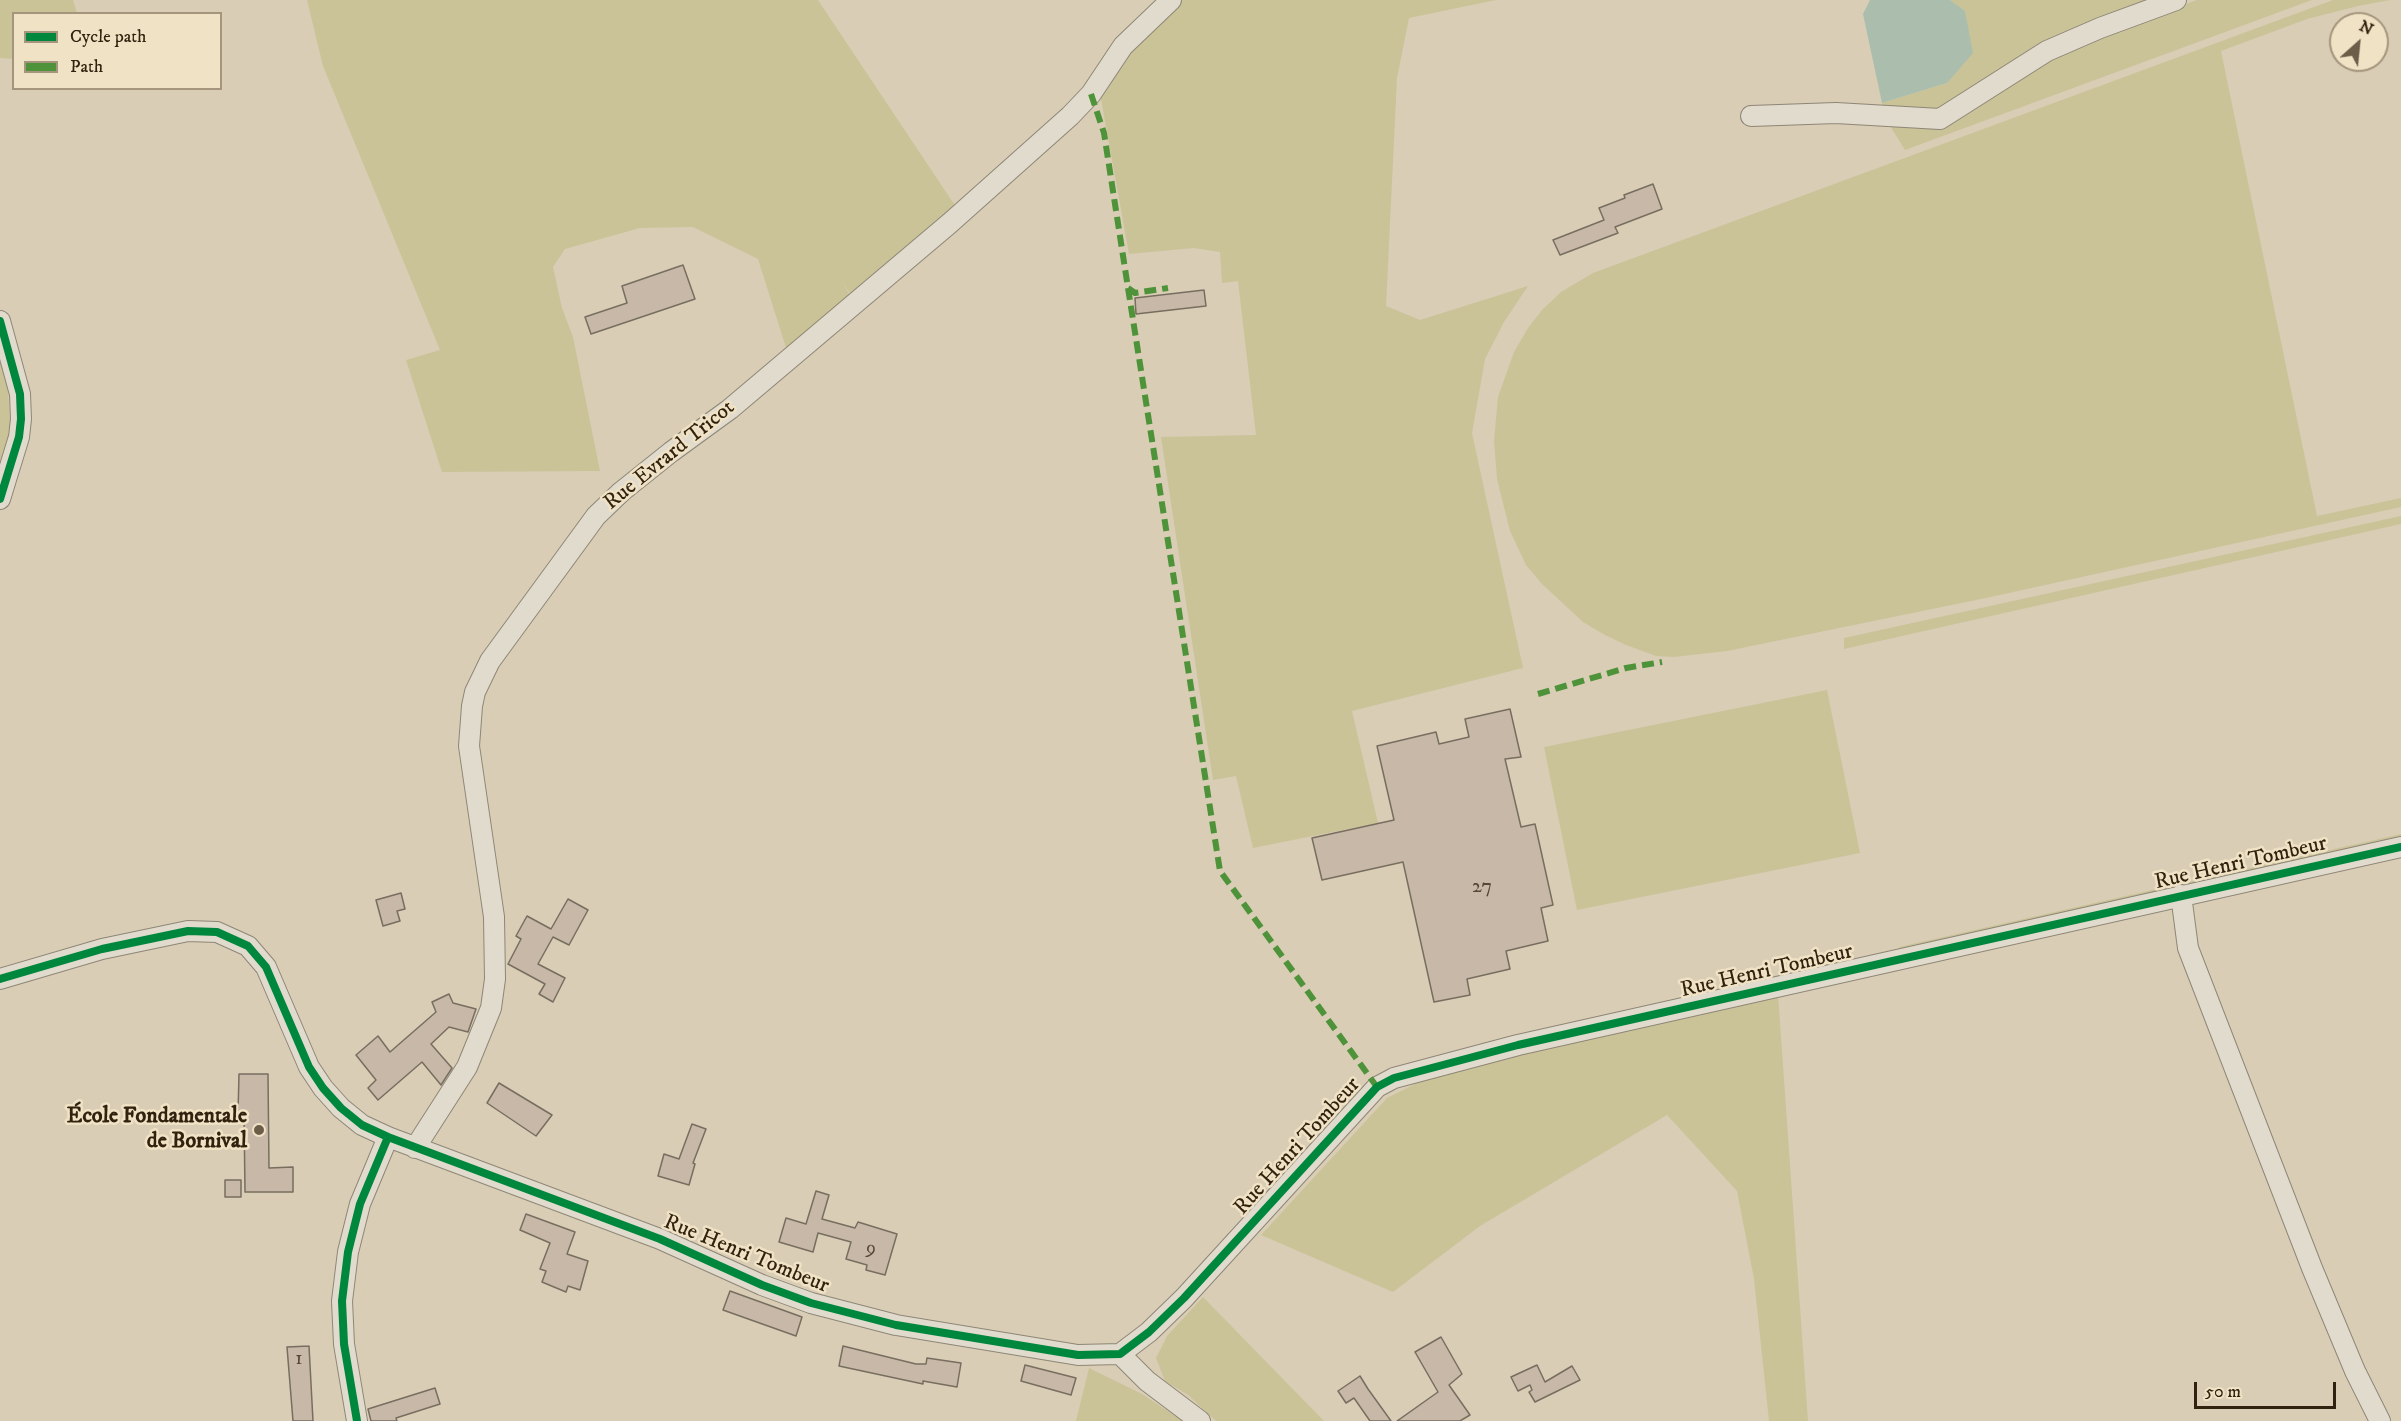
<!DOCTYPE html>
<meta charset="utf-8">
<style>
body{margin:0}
#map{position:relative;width:2401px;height:1421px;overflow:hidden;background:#d9cdb5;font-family:"IM FELL DW Pica",serif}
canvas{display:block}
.legend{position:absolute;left:12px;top:12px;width:210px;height:78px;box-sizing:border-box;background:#f0e2c5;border:2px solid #a4957c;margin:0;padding:8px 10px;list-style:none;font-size:18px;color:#31210f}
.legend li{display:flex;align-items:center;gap:12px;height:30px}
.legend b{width:30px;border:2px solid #a4957c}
.north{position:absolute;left:2329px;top:12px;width:60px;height:60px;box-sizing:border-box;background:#f0e2c5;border:2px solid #a4957c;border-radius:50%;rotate:27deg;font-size:16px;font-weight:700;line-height:24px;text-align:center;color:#31210f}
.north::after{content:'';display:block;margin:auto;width:21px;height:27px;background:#6c5d49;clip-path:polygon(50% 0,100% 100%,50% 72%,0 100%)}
.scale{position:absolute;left:2194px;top:1382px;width:142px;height:27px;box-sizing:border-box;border:3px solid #31210f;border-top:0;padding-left:8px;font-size:18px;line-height:21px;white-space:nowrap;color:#31210f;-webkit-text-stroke:4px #f0e2c5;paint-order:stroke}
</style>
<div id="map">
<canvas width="2401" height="1421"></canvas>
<ul class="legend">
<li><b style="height:8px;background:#00873e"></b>Cycle path</li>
<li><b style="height:8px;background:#4e9339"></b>Path</li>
</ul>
<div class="north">N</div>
<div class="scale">50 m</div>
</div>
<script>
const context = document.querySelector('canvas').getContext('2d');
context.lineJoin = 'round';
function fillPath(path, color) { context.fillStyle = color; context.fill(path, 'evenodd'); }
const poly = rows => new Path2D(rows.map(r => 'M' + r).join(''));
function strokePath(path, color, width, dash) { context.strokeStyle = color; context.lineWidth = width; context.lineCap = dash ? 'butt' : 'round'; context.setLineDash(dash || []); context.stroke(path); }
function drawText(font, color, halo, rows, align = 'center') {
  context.font = font + ' "IM FELL DW Pica",serif'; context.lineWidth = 5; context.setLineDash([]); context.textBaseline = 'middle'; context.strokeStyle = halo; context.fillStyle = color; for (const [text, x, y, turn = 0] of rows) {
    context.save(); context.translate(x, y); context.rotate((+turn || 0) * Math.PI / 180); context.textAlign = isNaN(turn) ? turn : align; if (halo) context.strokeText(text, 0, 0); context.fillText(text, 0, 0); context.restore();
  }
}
fillPath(poly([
 [0,0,73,0,77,13,14,14,13,59,0,58],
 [307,0,818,0,958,210,854,300,842,281,853,301,788,354,758,259,693,227,640,228,565,249,553,267,562,308,573,337,600,471,442,472,406,360,440,350,323,66],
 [1176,0,1496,0,1409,18,1397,78,1386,306,1420,320,1528,286,1504,322,1485,359,1472,433,1523,668,1352,711,1378,823,1253,848,1236,776,1213,780,1161,437,1256,435,1238,281,1222,283,1220,252,1194,248,1129,254,1099,88],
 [1950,0,2157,0,1938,109,1881,112,1882,103,1947,83,1965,12],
 [2197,0,2312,0,1905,150,1887,121,1944,125,2051,56,2094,37],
 [2333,0,2390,0,2358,6,2307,19,2221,51,2317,516,2401,498,2401,507,1986,598,1727,651,1674,657,1656,656,1626,645,1605,635,1583,622,1542,584,1526,565,1510,531,1497,479,1494,441,1498,397,1514,352,1528,328,1542,310,1561,292,1593,273],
 [0,360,8,390,10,419,7,449,0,473],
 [2401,516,2401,524,1844,649,1844,638],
 [1827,690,1860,853,1577,910,1544,747],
 [2401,834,2401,840,1900,954,1899,947],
 [1778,994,1808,1421,1769,1421,1754,1279,1737,1191,1667,1115,1480,1226,1393,1292,1261,1235,1387,1098,1431,1076],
 [1203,1297,1324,1421,1216,1421,1188,1395,1165,1381,1156,1358,1167,1336],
 [1089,1368,1142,1394,1183,1421,1076,1421]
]), '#cac398');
fillPath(poly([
 [1870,0,1950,0,1965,11,1973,53,1947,83,1882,103,1863,14]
]), '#abbead');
const building = poly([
 [1653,184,1662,209,1615,227,1618,233,1560,255,1553,240,1604,220,1599,208,1625,198,1624,195,1653,184],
 [683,265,695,299,591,334,585,317,627,303,622,286,683,265],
 [1204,290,1206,306,1136,314,1135,298,1204,290],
 [1510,709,1521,757,1505,759,1521,827,1535,824,1553,905,1541,908,1548,941,1506,951,1510,969,1467,979,1470,995,1434,1002,1403,862,1322,880,1312,838,1394,820,1377,746,1436,732,1439,744,1469,737,1465,719,1510,709],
 [401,893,405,909,397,911,400,921,383,926,376,900,401,893],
 [568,899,588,910,569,945,553,937,538,964,565,978,553,1002,539,994,545,984,508,964,521,939,516,936,527,916,551,929,568,899],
 [449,994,453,1003,476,1009,468,1032,449,1027,431,1044,452,1068,441,1085,422,1062,378,1100,368,1088,376,1080,356,1055,378,1036,390,1052,436,1012,432,1002,449,994],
 [239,1074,268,1074,269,1168,293,1167,293,1192,245,1192,244,1114,238,1114,239,1074],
 [499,1083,552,1115,536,1136,487,1103,499,1083],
 [692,1124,706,1129,693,1163,695,1164,689,1185,658,1176,664,1154,679,1159,692,1124],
 [225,1180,241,1180,241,1197,225,1197,225,1180],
 [816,1191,829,1195,822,1219,855,1228,858,1222,897,1234,885,1275,866,1270,867,1265,846,1259,851,1242,818,1233,813,1252,779,1242,786,1218,806,1224,816,1191],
 [526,1214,575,1232,567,1254,588,1261,580,1290,568,1286,566,1292,542,1282,546,1271,540,1269,550,1243,520,1230,526,1214],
 [730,1291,802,1317,796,1336,723,1310,730,1291],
 [1441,1337,1462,1374,1449,1385,1470,1415,1460,1421,1397,1421,1438,1392,1415,1352,1441,1337],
 [309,1346,313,1421,293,1421,287,1347,309,1346],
 [843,1346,916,1364,926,1364,927,1358,961,1363,957,1387,923,1381,923,1384,839,1366,843,1346],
 [1025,1365,1076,1378,1071,1395,1021,1381,1025,1365],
 [1537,1365,1545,1382,1572,1366,1580,1380,1535,1402,1529,1392,1532,1390,1530,1385,1518,1391,1511,1377,1537,1365],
 [1360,1376,1368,1389,1391,1421,1370,1421,1354,1398,1346,1403,1338,1391,1360,1376],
 [435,1388,440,1404,396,1418,397,1421,371,1421,368,1409,435,1388]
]);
fillPath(building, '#c8b8a8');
strokePath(building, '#776e60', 1.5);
const minor = poly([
 [1751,116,1836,113,1940,119,2047,51,2100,28,2176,0],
 [0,321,20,394,21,419,19,437,0,499],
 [2181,895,2188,948,2312,1268,2355,1371,2380,1421],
 [0,979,102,949,188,931,217,932,248,946,266,967,309,1067,323,1088,341,1108,362,1125,388,1137,660,1239,762,1285,811,1303,896,1325,1078,1355,1120,1354,1149,1332,1184,1298,1377,1087,1394,1078,1518,1045,2401,847],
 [415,1148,467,1067,491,1008,495,979,494,917,469,746,472,706,475,692,490,661,596,516,621,492,671,452,730,409,950,223,1070,116,1091,94,1123,46,1171,0],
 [1120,1354,1147,1381,1200,1421],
 [357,1421,344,1344,342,1301,348,1252,360,1204,388,1137]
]);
strokePath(minor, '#8e8676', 22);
strokePath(minor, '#e1dbce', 20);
strokePath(poly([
 [1091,94,1104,133,1128,288,1135,293,1168,288],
 [1128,288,1220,871,1377,1087],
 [1538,694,1626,668,1662,662]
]), '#4e9339', 6, [12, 6]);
strokePath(poly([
 [0,321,20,394,21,419,19,437,0,499],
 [0,979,102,949,188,931,217,932,248,946,266,967,309,1067,323,1088,341,1108,362,1125,388,1137,660,1239,762,1285,811,1303,896,1325,1078,1355,1120,1354,1149,1332,1184,1298,1377,1087,1394,1078,1518,1045,2401,847],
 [357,1421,344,1344,342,1301,348,1252,360,1204,388,1137]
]), '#00873e', 8);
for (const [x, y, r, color] of [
 [259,1130,6,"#6c5d49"]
]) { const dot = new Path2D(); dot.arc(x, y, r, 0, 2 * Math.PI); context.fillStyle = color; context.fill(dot); strokePath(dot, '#f0e2c5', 2); }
drawText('20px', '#574735', null, [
 ["27",1482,888],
 ["9",871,1250],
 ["1",299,1360]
]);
drawText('22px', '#31210f', '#f0e2c5', [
 ["Rue Evrard Tricot",670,456,-39],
 ["Rue Henri Tombeur",2241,864,-13],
 ["Rue Henri Tombeur",1767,972,-13],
 ["Rue Henri Tombeur",1298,1147,-48],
 ["Rue Henri Tombeur",746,1255,22]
]);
drawText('bold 22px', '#31210f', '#f0e2c5', [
 ["École Fondamentale",247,1117],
 ["de Bornival",247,1142]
], 'right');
</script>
